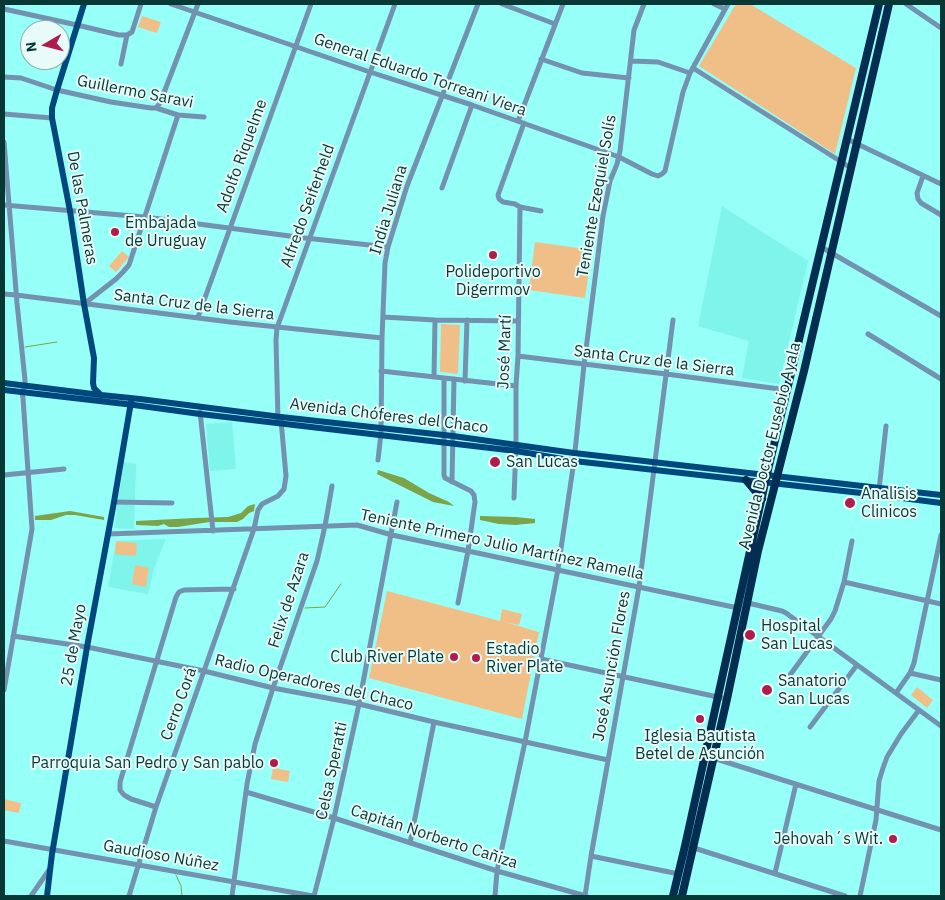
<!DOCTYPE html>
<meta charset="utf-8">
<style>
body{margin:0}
#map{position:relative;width:945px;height:900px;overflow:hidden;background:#96fff7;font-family:"IBM Plex Sans",sans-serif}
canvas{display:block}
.frame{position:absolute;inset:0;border:5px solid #073835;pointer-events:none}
.north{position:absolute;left:20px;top:20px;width:50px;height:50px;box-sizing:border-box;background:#e8fbf9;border:1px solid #8eadab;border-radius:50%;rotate:262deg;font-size:14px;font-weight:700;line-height:20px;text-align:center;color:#073835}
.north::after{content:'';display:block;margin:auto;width:18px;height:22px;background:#af1d4c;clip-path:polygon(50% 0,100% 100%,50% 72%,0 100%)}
</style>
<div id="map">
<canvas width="945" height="900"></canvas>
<div class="frame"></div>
<div class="north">N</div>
</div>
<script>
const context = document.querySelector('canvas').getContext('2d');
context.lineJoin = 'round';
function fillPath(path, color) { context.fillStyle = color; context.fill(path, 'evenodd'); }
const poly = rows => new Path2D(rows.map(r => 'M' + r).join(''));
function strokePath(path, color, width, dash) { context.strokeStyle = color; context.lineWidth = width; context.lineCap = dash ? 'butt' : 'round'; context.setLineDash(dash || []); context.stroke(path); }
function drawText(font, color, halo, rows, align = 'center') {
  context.font = font + ' "IBM Plex Sans",sans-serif'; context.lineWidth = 4; context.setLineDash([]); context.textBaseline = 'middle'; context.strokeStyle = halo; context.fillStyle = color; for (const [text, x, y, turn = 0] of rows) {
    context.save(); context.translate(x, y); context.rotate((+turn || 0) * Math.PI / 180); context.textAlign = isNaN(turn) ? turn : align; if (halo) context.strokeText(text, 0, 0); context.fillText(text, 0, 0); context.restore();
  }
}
fillPath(poly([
 [722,206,808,261,779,384,742,378,749,341,698,326],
 [232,422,236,469,210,471,206,424],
 [124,462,136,464,134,529,114,528],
 [166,539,155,566,148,594,108,587,116,541]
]), '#7ff4eb');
fillPath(poly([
 [736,4,750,4,856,68,835,154,699,66],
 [142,16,161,22,157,33,138,27],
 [535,242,592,250,585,298,529,290],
 [122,251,129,257,116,272,109,266],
 [441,324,460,325,458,374,440,372],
 [116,541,137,543,136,556,115,554],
 [135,565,149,568,146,587,132,584],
 [387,591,500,621,502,609,522,614,519,625,505,622,539,632,522,719,369,678],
 [917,687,933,700,927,708,911,695],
 [273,768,290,771,288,782,271,779],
 [4,799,21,803,19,813,4,810]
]), '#f0bf87');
fillPath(poly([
 [378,470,404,478,429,493,449,502,454,506,433,502,377,474],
 [255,504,254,511,249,513,243,519,237,522,209,522,178,527,169,527,164,524,158,526,136,525,136,521,195,518,228,517,241,513,248,506],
 [70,511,104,517,104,520,75,515,66,515,51,520,35,520,35,516],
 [480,516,516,517,535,519,535,523,516,525,499,524,480,520]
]), '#7ca349');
strokePath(poly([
 [25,347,57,342],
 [305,608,325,607,341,584],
 [176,875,181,886,182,896]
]), '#7ca349', 1);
strokePath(poly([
 [171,4,367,71,472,105,619,157,652,174,658,176,662,174,665,171,683,92,690,73,728,4],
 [502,4,555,24],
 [714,4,725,9],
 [906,4,941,28],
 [4,9,77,25,119,35,127,35],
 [541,59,582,73,629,78],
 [631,61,658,62,690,73],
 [121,64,127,35,132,32,141,4],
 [693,68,851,168],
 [4,77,21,78,57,90,111,102,151,108,156,108,178,115,204,117],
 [156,108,160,103,198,4],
 [4,114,52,118],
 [518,121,563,4],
 [524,123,498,195,499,199,503,202,515,204,520,207,541,211],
 [847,139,941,184],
 [4,142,17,303,25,380,25,386,22,393,23,398,32,529,4,690],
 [923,176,917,193,918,199,921,203,941,215],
 [442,188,472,105],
 [4,205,145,217,305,238,388,247],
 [821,247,941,316],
 [4,294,16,295,230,322,382,338],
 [84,304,116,279,123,272,129,265,178,115],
 [198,317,311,4],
 [383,317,435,320,518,321],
 [868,334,941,379],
 [518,356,666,374,787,390],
 [381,371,516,386],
 [434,377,435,320],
 [444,378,444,475,445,478,471,491,474,495,475,502,468,551,458,603],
 [465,381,467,320],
 [200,412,213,531],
 [278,420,276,340,277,328,395,4],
 [378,460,381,433,382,338,385,263,388,247,407,186,478,4],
 [4,475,64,469],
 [452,482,454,379],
 [879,490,886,426],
 [514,498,516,445,516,386,518,356,520,207],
 [114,502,172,503],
 [108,534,357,525,392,535,738,608],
 [844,582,941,604],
 [748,603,782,611,786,613,941,726],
 [13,636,87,647,204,671,273,688,359,704,434,722,608,760],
 [541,659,727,699],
 [910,673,941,680],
 [790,675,831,619,835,611,844,582,852,541],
 [896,693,910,673,914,663,941,535],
 [810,727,857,665],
 [710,757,941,830],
 [246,792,334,818,497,871,586,896],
 [156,807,131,799,124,795,120,790,120,782,176,597,179,592,184,590,234,589],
 [4,841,313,896],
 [410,843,434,722],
 [694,848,845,896],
 [591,856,679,874],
 [775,873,796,784],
 [31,896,49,870],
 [129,896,156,807,254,529,258,510,262,504,278,496,284,489,286,476,281,420],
 [232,896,247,784,255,744,273,688,317,561,325,526,332,486],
 [314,896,334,818,359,704,397,502],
 [495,896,497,871,525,742,558,569,574,461,584,365,603,216,610,181,617,164,620,151,634,30,644,4],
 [585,896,591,856,639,587,673,320],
 [860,896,876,820,879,781,883,768,887,757,901,734,919,710]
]), '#7392b0', 5);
strokePath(poly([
 [84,4,57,90,52,108,52,118,70,211,84,304,94,358,93,383,94,388,101,395],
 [4,383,101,395,140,399,281,417,453,436,574,453,941,495],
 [4,390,134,405,200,414,516,451,574,461,879,495,941,503],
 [47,896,52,854,87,647,114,502,131,402]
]), '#00477d', 6);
strokePath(poly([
 [746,480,762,499],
 [673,896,685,846,767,474,879,4],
 [682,896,727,699,758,551,804,371,889,4]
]), '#042e51', 8);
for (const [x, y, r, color] of [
 [115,232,5,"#af1d4c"],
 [493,255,5,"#af1d4c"],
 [495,462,6,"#af1d4c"],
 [850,503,6,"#af1d4c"],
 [750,635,6,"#af1d4c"],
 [454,657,5,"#af1d4c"],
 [476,658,5,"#af1d4c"],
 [767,690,6,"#af1d4c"],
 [700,719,5,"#af1d4c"],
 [274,763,5,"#af1d4c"],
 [893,839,5,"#af1d4c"]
]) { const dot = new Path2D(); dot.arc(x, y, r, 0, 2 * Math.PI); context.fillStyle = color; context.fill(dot); strokePath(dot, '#e8fbf9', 2); }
drawText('16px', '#073835', '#e8fbf9', [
 ["General Eduardo Torreani Viera",420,75,19],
 ["Guillermo Saravi",135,92,11],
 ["Adolfo Riquelme",242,156,-70],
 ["Teniente Ezequiel Solís",597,196,-80],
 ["Alfredo Seiferheld",308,206,-70],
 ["De las Palmeras",82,208,80],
 ["India Juliana",389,210,-73],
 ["Santa Cruz de la Sierra",194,305,7],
 ["José Martí",505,352,-88],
 ["Santa Cruz de la Sierra",654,361,7],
 ["Avenida Chóferes del Chaco",389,416,7],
 ["Avenida Doctor Eusebio Ayala",770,446,-76],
 ["Teniente Primero Julio Martínez Ramella",502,545,12],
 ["Felix de Azara",289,600,-72],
 ["25 de Mayo",74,645,-80],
 ["José Asunción Flores",612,666,-80],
 ["Radio Operadores del Chaco",314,683,13],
 ["Cerro Corá",179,704,-70],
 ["Celsa Speratti",332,771,-78],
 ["Capitán Norberto Cañiza",434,837,18],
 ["Gaudioso Núñez",161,856,10]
]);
drawText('16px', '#073835', '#e8fbf9', [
 ["Embajada",125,223],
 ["de Uruguay",125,241],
 ["Polideportivo",493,272,"center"],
 ["Digerrmov",493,290,"center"],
 ["San Lucas",506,462],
 ["Analisis",861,494],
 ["Clinicos",861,512],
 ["Hospital",761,626],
 ["San Lucas",761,644],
 ["Estadio",486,649],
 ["River Plate",486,667],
 ["Club River Plate",444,657,"right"],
 ["Sanatorio",778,681],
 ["San Lucas",778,699],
 ["Iglesia Bautista",700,736,"center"],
 ["Betel de Asunción",700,754,"center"],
 ["Parroquia San Pedro y San pablo",264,763,"right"],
 ["Jehovah´s Wit.",883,839,"right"]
], 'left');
</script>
